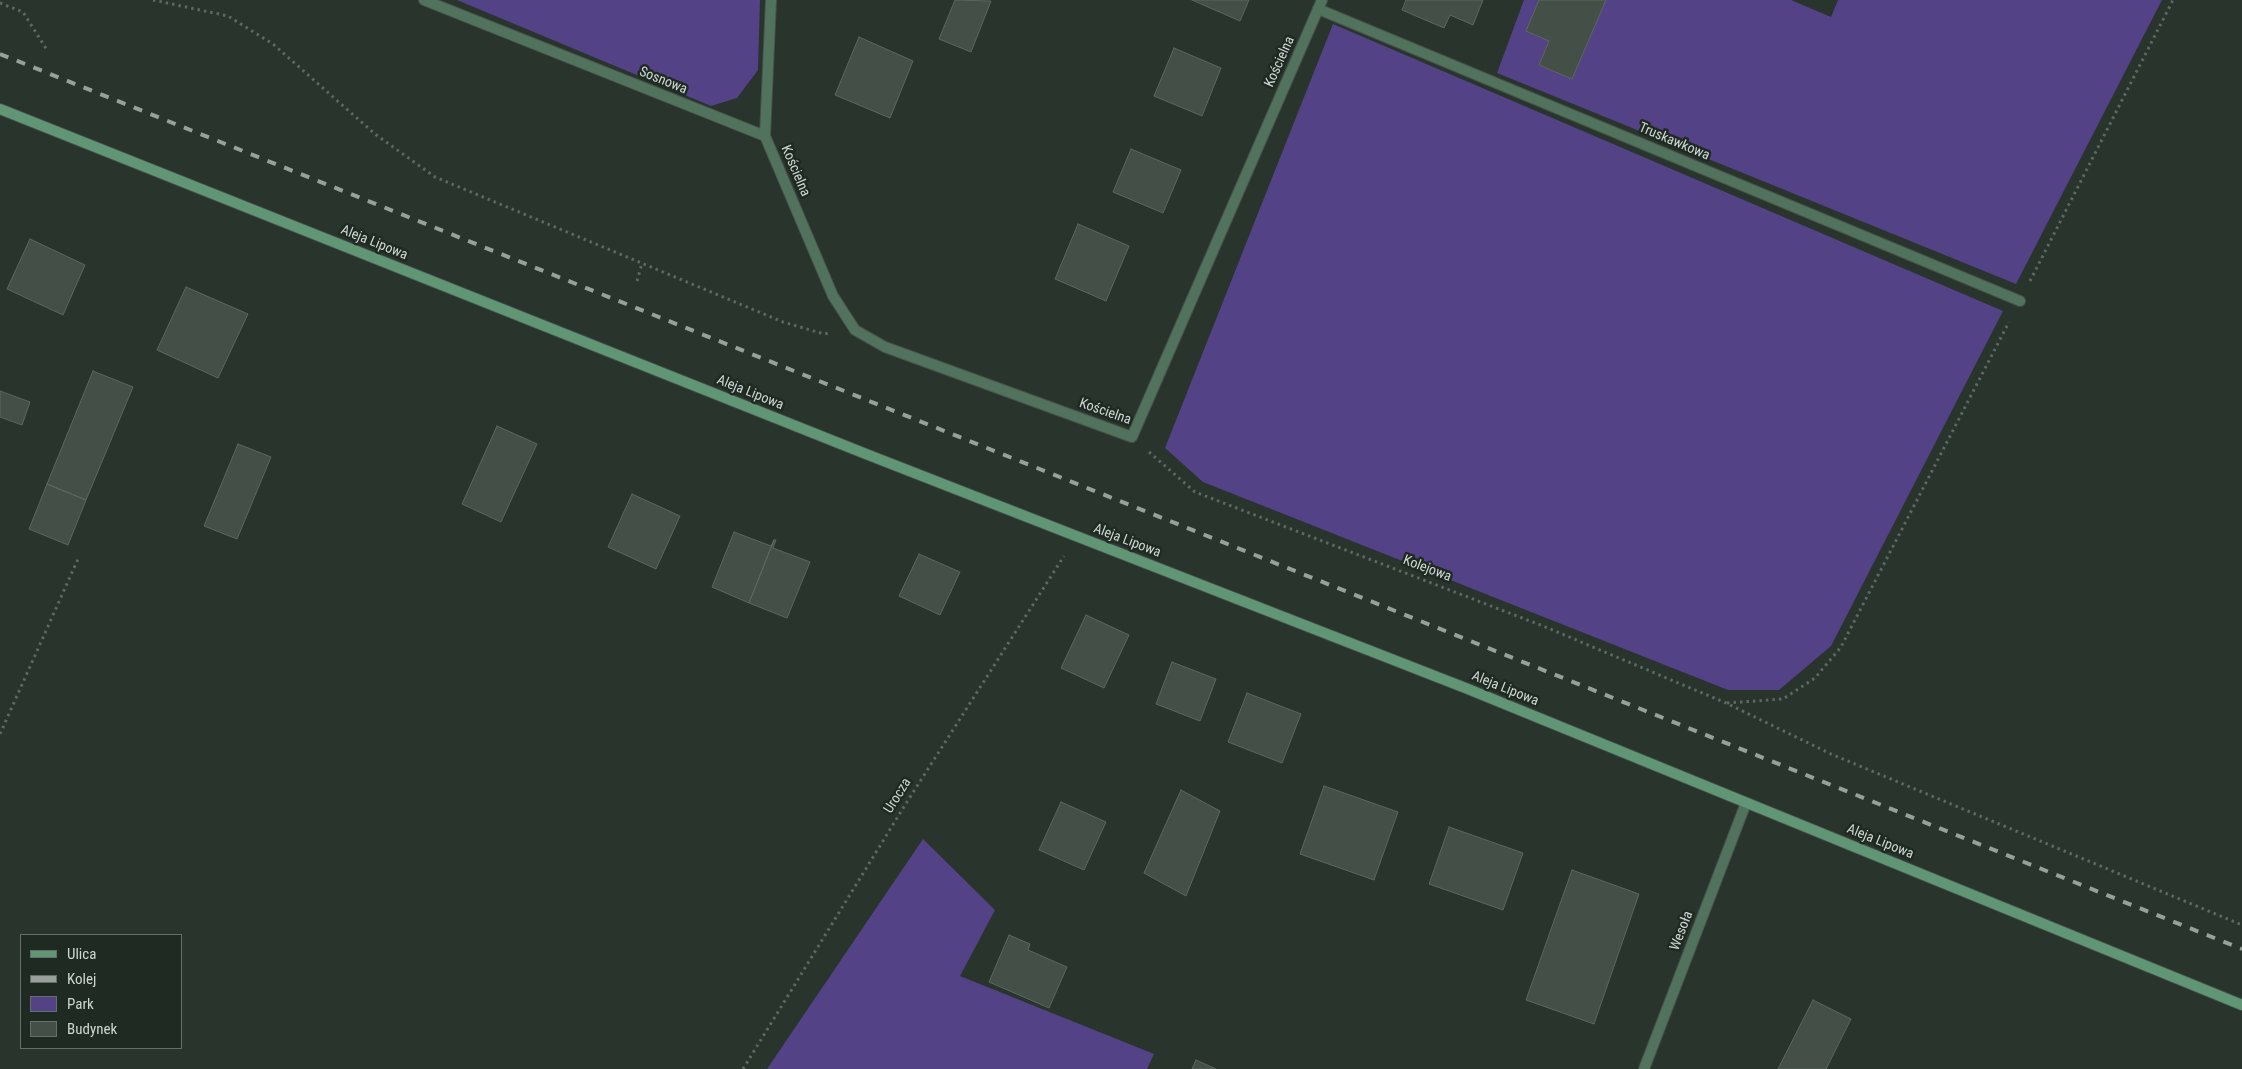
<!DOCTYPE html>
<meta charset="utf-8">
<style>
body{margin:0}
#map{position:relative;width:2242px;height:1069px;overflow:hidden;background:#28342c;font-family:"Roboto Condensed",sans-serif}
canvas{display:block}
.legend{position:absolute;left:20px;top:934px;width:162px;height:115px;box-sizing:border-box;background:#1f2a23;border:1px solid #656f69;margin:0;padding:6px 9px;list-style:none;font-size:15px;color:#cfd7d2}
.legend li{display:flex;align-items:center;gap:10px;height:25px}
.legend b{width:25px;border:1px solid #656f69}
</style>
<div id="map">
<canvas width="2242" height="1069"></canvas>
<ul class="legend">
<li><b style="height:6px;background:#609675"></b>Ulica</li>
<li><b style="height:6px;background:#97a09a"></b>Kolej</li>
<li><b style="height:14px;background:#544287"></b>Park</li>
<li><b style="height:14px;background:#434f47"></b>Budynek</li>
</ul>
</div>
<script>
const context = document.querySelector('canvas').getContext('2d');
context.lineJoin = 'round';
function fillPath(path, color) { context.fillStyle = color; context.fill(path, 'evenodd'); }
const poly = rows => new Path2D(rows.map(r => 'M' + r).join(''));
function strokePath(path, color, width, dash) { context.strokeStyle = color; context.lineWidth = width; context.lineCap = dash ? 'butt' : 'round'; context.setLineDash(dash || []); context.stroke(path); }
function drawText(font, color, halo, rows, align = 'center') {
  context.font = font + ' "Roboto Condensed",sans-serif'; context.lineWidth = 5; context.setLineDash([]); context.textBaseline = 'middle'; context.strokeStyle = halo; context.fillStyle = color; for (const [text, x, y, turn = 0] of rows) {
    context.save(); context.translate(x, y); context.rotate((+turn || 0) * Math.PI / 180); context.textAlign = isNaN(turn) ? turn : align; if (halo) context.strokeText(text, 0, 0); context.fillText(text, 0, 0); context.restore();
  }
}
fillPath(poly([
 [457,0,760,0,758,70,737,98,711,106],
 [1524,0,1791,0,1831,17,1838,0,2162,0,2016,284,1497,73],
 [1333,24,2003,311,1831,646,1779,690,1728,690,1203,482,1165,448],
 [923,839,995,910,960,976,1154,1054,1147,1069,767,1069]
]), '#544287');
const building = poly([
 [955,0,991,1,971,52,939,39,955,0],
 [1192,0,1249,0,1240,21,1192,0],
 [1406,0,1483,0,1473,25,1450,15,1444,28,1402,10,1406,0],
 [1539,0,1606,0,1572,79,1539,65,1549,41,1526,31,1539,0],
 [859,37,913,61,890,118,835,95,859,37],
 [1174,48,1221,68,1202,116,1154,96,1174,48],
 [1131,149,1181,170,1163,213,1113,192,1131,149],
 [1078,224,1129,246,1106,301,1055,279,1078,224],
 [30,239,85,265,63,315,7,289,30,239],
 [186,287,248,314,218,378,157,350,186,287],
 [93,371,133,387,86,500,47,484,93,371],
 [0,391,30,402,22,425,0,417,0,391],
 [497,426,537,444,501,522,462,504,497,426],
 [238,444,271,457,237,539,204,526,238,444],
 [47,484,86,500,68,545,29,529,47,484],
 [632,494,680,516,656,569,608,547,632,494],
 [734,532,771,546,774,540,749,603,712,587,734,532],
 [774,540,776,540,773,548,810,562,787,618,749,603,774,540],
 [919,554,960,572,940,615,899,596,919,554],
 [1086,615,1129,635,1104,688,1061,668,1086,615],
 [1172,662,1216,679,1200,721,1156,704,1172,662],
 [1247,693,1301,714,1282,763,1228,742,1247,693],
 [1324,786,1398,812,1374,880,1300,854,1324,786],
 [1181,790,1220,811,1186,896,1144,873,1181,790],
 [1061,802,1106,822,1084,870,1039,850,1061,802],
 [1449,827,1523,853,1503,910,1429,884,1449,827],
 [1572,870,1639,894,1594,1024,1526,1000,1572,870],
 [1009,935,1030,944,1028,950,1067,967,1049,1008,989,982,1009,935],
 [1813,1000,1851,1019,1826,1069,1778,1069,1813,1000],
 [1196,1060,1216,1069,1192,1069,1196,1060]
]);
fillPath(building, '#434f47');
strokePath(building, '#5b685f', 1);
const lane = poly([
 [1318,9,2020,301],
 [1644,1069,1746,803]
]);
const street = poly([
 [424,0,765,136],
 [771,0,765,136,833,296,855,330,885,347,1132,437,1322,0]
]);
const secondary = poly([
 [0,109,866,454,1468,689,2242,1005]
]);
strokePath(lane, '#46514a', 12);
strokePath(street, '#46514a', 12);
strokePath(secondary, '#46514a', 12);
strokePath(poly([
 [153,0,228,16,273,44,375,134,435,177,783,322,824,334,829,333],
 [0,3,23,12,47,50],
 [637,281,642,263],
 [2030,281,2173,0],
 [1149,452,1195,492,1543,626,1726,703,1831,754,2242,925],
 [1727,703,1783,699,1815,678,1841,647,2009,322],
 [0,734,78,559],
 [743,1069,905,805,1064,556]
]), '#5d6861', 3, [2.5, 4]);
strokePath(lane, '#51725d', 10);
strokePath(street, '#51725d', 10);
strokePath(secondary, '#609675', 10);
strokePath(poly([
 [0,54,2242,949]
]), '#97a09a', 4, [9, 9]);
drawText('14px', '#cfd7d2', '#1f2a23', [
 ["Kościelna",1280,62,-66],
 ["Sosnowa",663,81,22],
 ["Truskawkowa",1674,142,23],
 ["Kościelna",795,171,67],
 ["Aleja Lipowa",374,243,22],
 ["Aleja Lipowa",750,393,22],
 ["Kościelna",1105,412,19],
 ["Aleja Lipowa",1127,541,21],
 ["Kolejowa",1427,569,21],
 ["Aleja Lipowa",1505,689,22],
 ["Urocza",898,796,-58],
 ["Aleja Lipowa",1880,842,22],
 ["Wesoła",1682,931,-69]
]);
</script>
